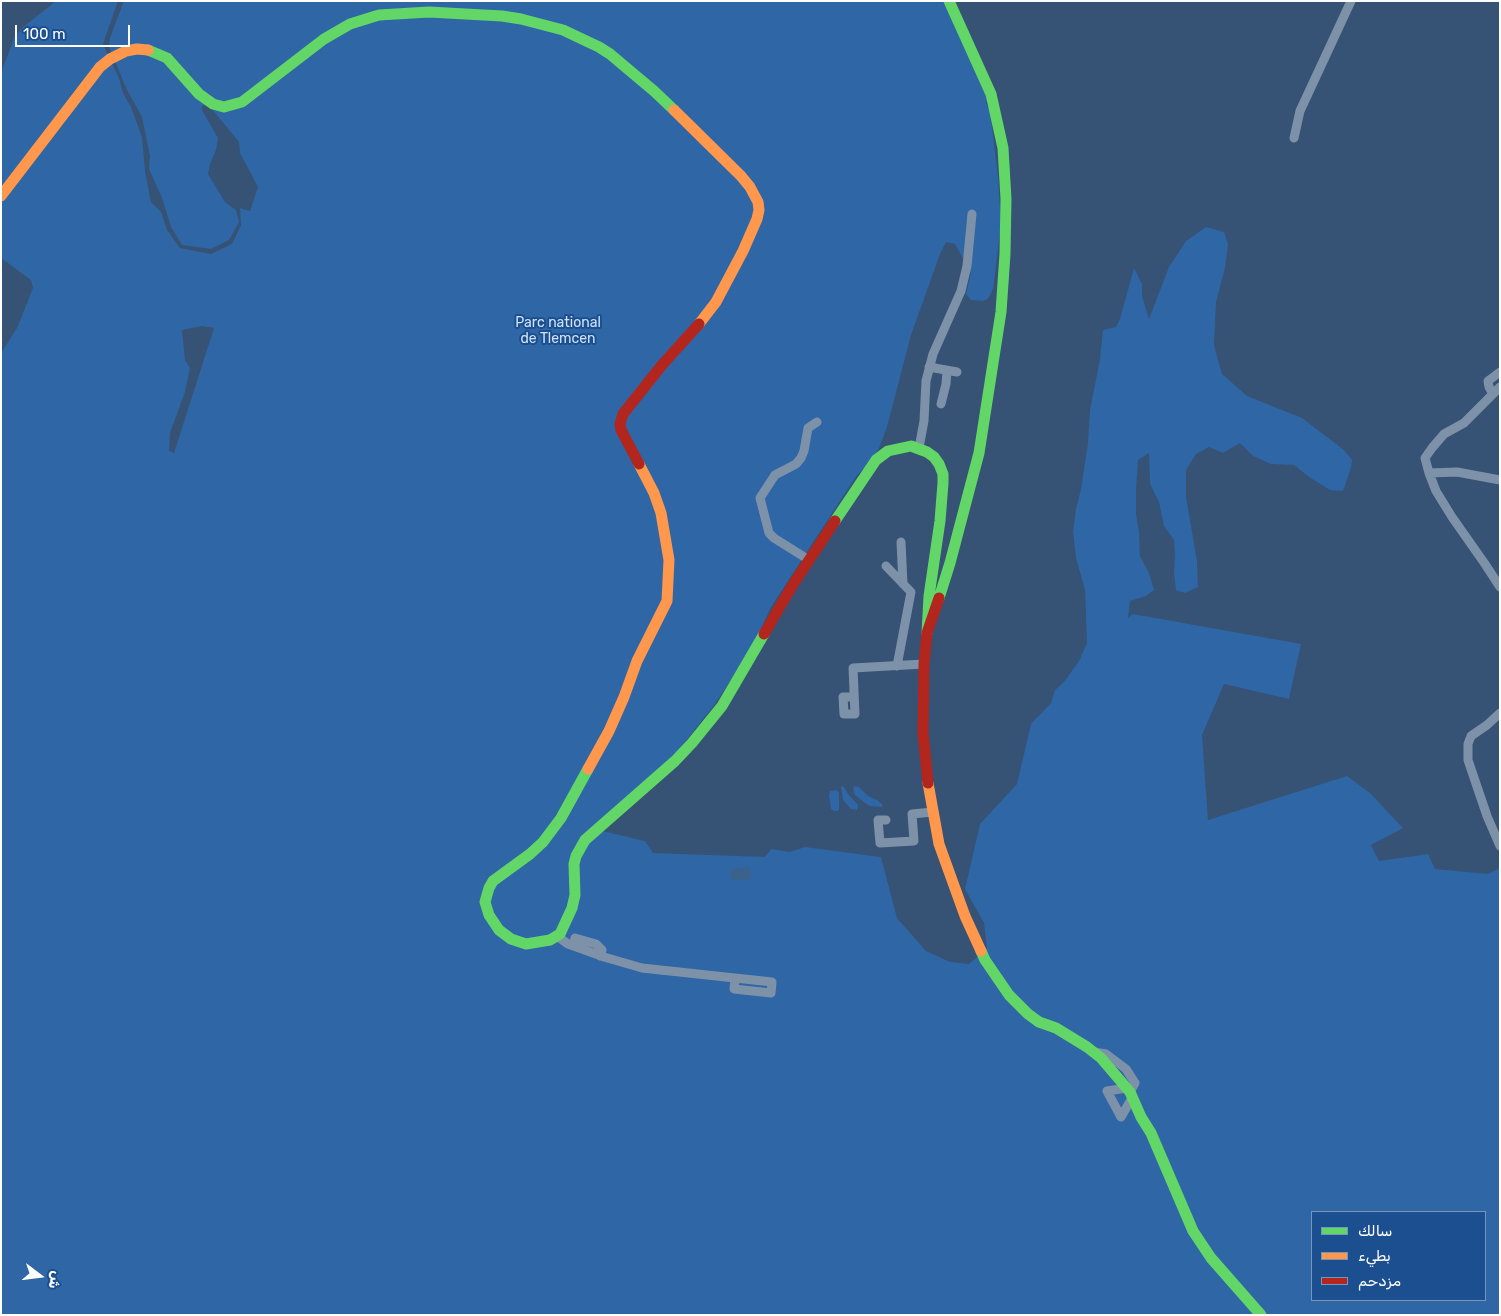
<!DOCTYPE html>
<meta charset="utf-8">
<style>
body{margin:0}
#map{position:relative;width:1501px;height:1316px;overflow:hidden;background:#365274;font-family:Rubik,Cairo,sans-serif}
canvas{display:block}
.frame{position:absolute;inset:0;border:2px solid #fff;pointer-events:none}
.legend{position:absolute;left:1311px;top:1211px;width:175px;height:90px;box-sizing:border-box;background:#1b4f8f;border:1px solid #7695bc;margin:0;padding:6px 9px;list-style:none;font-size:15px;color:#fff}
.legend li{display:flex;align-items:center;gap:10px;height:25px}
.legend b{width:25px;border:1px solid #7695bc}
.north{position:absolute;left:15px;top:1251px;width:50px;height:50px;-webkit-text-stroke:4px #1b4f8f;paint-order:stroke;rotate:105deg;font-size:14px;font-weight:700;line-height:20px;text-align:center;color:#fff}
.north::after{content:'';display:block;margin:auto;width:18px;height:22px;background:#fff;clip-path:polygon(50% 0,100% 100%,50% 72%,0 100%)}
.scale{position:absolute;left:15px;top:25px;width:115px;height:22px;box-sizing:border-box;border:2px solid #fff;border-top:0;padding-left:6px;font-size:15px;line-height:18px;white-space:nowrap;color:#fff;-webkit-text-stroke:4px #1b4f8f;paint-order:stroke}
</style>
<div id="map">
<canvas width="1501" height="1316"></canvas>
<div class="frame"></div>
<ul class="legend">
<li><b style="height:6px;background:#63d668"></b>سالك</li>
<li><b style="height:6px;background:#ff974d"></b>بطيء</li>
<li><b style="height:6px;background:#b3261e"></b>مزدحم</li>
</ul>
<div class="north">ش</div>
<div class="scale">100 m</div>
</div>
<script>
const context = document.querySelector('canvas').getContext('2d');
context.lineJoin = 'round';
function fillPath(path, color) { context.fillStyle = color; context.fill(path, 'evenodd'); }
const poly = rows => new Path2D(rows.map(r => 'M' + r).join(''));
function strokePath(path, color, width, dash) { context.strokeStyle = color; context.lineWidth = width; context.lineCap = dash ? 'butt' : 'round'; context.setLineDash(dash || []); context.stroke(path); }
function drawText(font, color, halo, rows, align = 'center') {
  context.font = font + ' Rubik,sans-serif'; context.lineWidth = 4; context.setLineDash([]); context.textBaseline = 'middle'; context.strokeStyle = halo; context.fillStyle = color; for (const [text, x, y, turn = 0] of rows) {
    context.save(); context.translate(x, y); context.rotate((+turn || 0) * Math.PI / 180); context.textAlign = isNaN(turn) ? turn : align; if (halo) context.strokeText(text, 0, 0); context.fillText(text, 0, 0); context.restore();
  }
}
fillPath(poly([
 [56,1,118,1,103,44,119,78,123,93,131,107,142,137,145,171,151,202,161,212,167,230,180,248,211,254,232,244,241,225,240,208,250,211,258,187,240,153,239,142,206,102,201,108,218,138,216,150,210,164,208,174,225,202,236,210,239,222,229,240,211,249,182,245,171,227,162,198,149,169,150,156,142,117,127,90,109,47,110,38,123,3,122,1,946,1,988,99,986,103,990,111,998,176,1001,225,993,289,988,299,983,301,971,300,966,294,971,273,955,244,946,242,940,254,911,335,887,427,879,448,869,464,857,475,771,607,753,646,715,704,677,752,594,829,645,841,653,853,765,857,771,849,790,852,805,847,881,857,897,918,926,951,950,962,969,964,987,948,984,923,965,889,980,824,1017,784,1031,724,1051,703,1055,690,1064,682,1079,661,1087,643,1085,590,1076,558,1073,531,1076,509,1081,489,1088,443,1090,410,1100,359,1103,330,1116,327,1120,319,1134,268,1142,284,1142,296,1149,319,1169,267,1186,241,1206,227,1224,232,1228,244,1225,268,1216,302,1214,345,1222,374,1247,396,1302,418,1344,450,1352,460,1351,468,1343,491,1330,490,1309,477,1294,465,1271,464,1253,456,1240,443,1223,453,1209,447,1196,454,1186,470,1186,497,1197,561,1198,587,1185,593,1176,590,1174,574,1175,554,1174,540,1164,526,1159,502,1150,484,1149,453,1138,460,1136,489,1136,514,1139,532,1140,556,1149,573,1154,590,1146,596,1130,601,1128,618,1133,614,1301,644,1289,699,1224,684,1202,735,1208,820,1347,776,1370,793,1403,828,1371,845,1379,861,1428,854,1435,869,1488,874,1500,868,1500,1315,1,1315,1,353,17,328,33,288,31,280,1,258,1,73,14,38,22,28],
 [202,326,214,328,174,453,169,451,170,433,185,392,190,368,185,360,182,330],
 [1312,1212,1485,1212,1485,1300,1312,1300],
 [841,786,844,787,848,794,858,805,857,810,851,809,843,800],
 [854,786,859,787,868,796,877,800,882,804,882,807,870,806,865,803,855,795,853,789],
 [836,790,839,793,839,808,838,811,834,811,831,809,829,796,830,791]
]), '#2f66a5');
fillPath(poly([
 [750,867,751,879,732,881,731,869]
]), '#3b618d');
strokePath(poly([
 [1294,138,1300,111,1351,1],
 [929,367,957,372],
 [1493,394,1489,387,1488,381,1500,372],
 [941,404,946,384,947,371],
 [919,448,924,421,926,381,933,354,961,291,967,266,972,214],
 [1429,473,1425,458,1432,448,1444,434,1464,423,1500,387],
 [1500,480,1457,472,1429,473,1436,491,1452,517,1485,564,1500,587],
 [901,542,903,584],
 [809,560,774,538,769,533,760,498,775,475,796,464,801,458,804,451,808,428,817,422],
 [886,566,911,592,897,666],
 [854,697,843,697,844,714,855,714,853,668,924,664],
 [1500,713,1487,725,1471,736,1468,744,1468,760,1487,816,1500,846],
 [886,820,878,820,880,843,914,841,912,814,933,812],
 [557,936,568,944,604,957,642,968,772,982,771,993,734,989,735,978],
 [573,945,575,938,596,944,602,950,600,956],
 [1094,1052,1106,1054,1126,1069,1135,1083,1130,1092],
 [1127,1088,1107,1091,1121,1117,1132,1098]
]), '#7d92a8', 9);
strokePath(poly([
 [148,50,167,58,199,94,213,104,224,107,242,102,324,39,350,24,379,15,429,12,502,16,521,19,563,30,599,47,610,54,654,91,674,110],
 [835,521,876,460,888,451,911,446,927,452,934,457,939,464,943,474,943,483,940,521,929,596,927,633],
 [939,598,950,563,979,453,1001,312,1005,254,1006,199,1003,148,991,94,949,1],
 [588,769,561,818,543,842,530,854,493,881,489,888,485,902,489,915,499,930,511,939,526,944,550,940,560,934,572,908,575,895,574,864,576,856,585,840,675,761,692,743,722,706,764,634],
 [981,951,985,960,1009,995,1028,1014,1039,1022,1056,1028,1087,1047,1101,1058,1130,1092,1141,1117,1151,1133,1193,1231,1211,1258,1261,1315]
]), '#63d668', 11);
strokePath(poly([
 [674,110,741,176,750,187,758,202,759,210,757,219,743,251,716,302,699,324],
 [1,196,100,67,110,59,126,51,137,49,148,50],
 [588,769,609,731,624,697,637,661,667,601,669,560,661,513,654,493,639,464],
 [928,783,939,844,965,916,981,951]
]), '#ff974d', 11);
strokePath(poly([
 [639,464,621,430,620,424,623,414,662,365,699,324],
 [764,634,792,586,835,521],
 [928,783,923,733,924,664,927,633,939,598]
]), '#b3261e', 11);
drawText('14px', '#cfe3fa', '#1b4f8f', [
 ["Parc national",558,323],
 ["de Tlemcen",558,339]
]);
</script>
